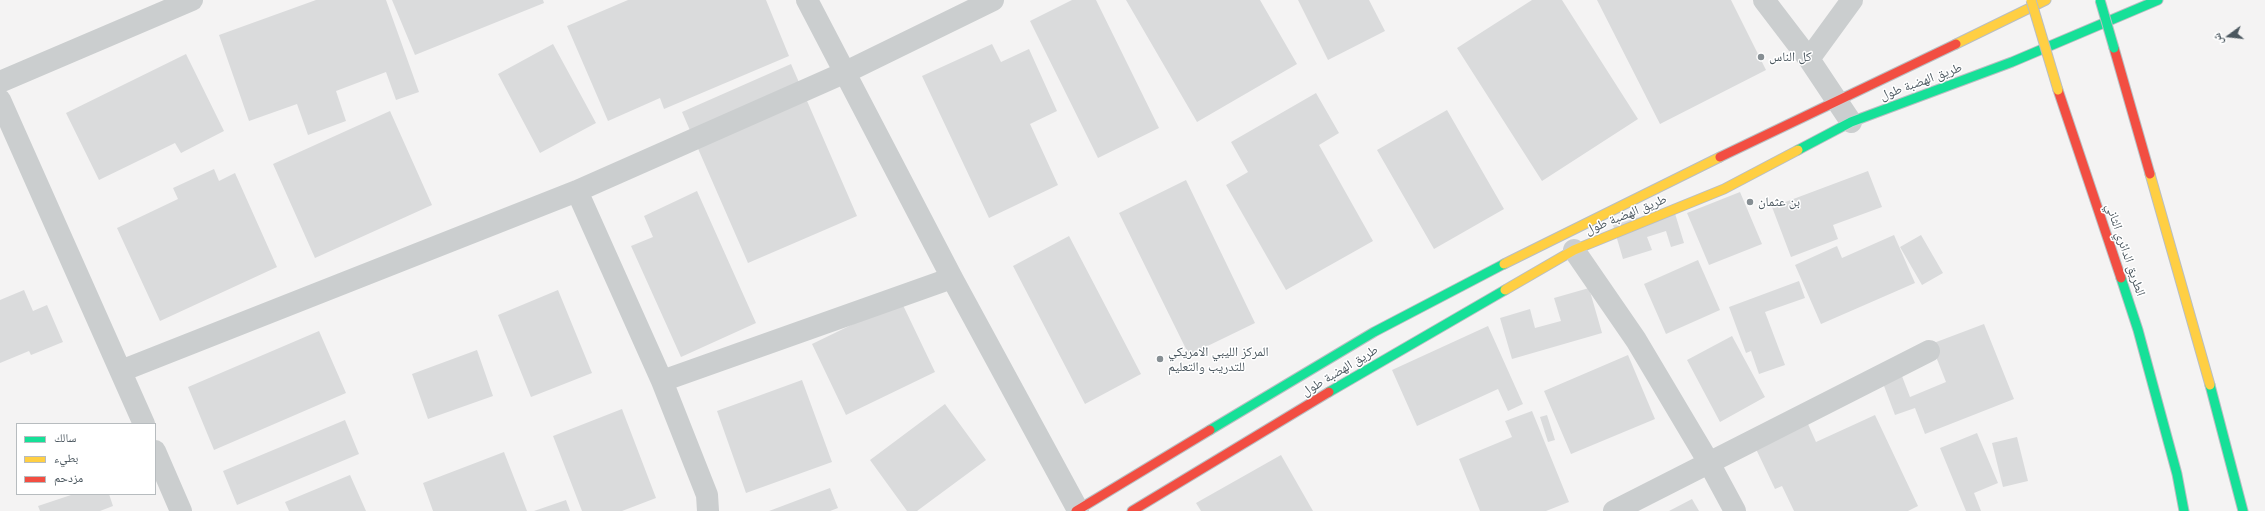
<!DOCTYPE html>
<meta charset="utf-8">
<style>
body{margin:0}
#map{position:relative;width:2265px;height:511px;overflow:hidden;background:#f4f3f3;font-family:"Space Grotesk","Noto Naskh Arabic",sans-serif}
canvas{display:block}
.legend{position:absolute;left:16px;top:423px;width:140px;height:72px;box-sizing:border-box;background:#fff;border:1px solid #b7bcbf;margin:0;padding:5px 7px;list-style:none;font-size:12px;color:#4b575f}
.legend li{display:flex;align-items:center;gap:8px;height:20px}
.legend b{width:20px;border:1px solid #b7bcbf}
.north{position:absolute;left:2209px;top:16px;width:40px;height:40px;-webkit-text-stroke:3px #fff;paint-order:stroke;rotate:255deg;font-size:11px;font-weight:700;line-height:16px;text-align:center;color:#4b575f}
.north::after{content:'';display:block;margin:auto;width:14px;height:18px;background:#4b575f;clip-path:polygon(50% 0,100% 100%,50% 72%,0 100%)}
</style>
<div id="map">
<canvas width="2265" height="511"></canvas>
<ul class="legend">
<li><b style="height:5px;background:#16e098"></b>سالك</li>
<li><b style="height:5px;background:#ffcf43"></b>بطيء</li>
<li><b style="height:5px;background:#f24e42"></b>مزدحم</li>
</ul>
<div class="north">ش</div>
</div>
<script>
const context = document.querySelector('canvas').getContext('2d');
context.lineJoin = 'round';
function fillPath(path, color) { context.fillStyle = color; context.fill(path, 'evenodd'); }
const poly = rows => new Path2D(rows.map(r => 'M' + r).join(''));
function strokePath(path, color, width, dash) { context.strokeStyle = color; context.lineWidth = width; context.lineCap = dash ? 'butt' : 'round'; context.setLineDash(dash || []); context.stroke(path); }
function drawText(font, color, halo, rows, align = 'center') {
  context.font = font + ' "Space Grotesk","Noto Naskh Arabic",sans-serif'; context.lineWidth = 3; context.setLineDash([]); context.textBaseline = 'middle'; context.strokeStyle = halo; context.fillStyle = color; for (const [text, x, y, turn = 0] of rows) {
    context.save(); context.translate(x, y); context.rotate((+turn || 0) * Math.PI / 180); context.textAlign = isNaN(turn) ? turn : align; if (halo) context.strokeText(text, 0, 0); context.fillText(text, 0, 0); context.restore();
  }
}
fillPath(poly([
 [316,0,386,0,419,92,396,100,386,72,336,91,346,121,308,135,297,104,249,121,219,35],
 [392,0,543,0,544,3,415,55],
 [628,0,766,0,789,56,664,109,660,98,608,121,567,26],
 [1072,0,1096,0,1159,128,1098,158,1030,21],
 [1126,0,1260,0,1297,64,1197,122],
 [1298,0,1369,0,1385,31,1328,60],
 [1532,0,1562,0,1638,119,1542,181,1457,48],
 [1597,0,1731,0,1766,70,1660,124],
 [553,44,596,123,540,153,498,74],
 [992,44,1001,62,1029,49,1057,111,1030,124,1058,185,989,218,922,76],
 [186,54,224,131,181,153,175,143,99,180,66,113],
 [791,64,857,216,748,263,682,112],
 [1316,93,1339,133,1319,145,1373,241,1286,290,1226,185,1248,172,1231,142],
 [1447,110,1504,209,1434,249,1377,150],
 [390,111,432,205,315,258,273,164],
 [214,169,219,181,235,173,277,267,160,321,117,228,178,199,173,188],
 [1868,171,1882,207,1833,225,1838,239,1791,257,1772,207],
 [1186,180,1255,323,1189,355,1119,213],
 [697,191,756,323,681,357,631,246,653,237,644,216],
 [1740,192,1762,244,1709,265,1687,213],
 [1673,207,1684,243,1671,247,1666,231,1647,237,1652,250,1623,259,1613,225],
 [1894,235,1915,283,1821,324,1795,265,1837,246,1842,258],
 [1921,235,1943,273,1922,285,1900,247],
 [1069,236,1141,374,1085,404,1013,266],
 [1698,260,1720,310,1666,334,1644,284],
 [1799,281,1805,298,1765,312,1785,365,1759,374,1751,351,1746,353,1729,307],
 [1589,288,1602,333,1512,359,1500,318,1530,309,1535,328,1561,321,1554,298],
 [24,290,33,311,47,305,63,342,31,355,29,351,0,363,0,300],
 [558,290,592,373,531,397,498,315],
 [901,301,935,372,846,415,812,344],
 [1984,324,2014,399,1925,434,1915,408,1895,415,1881,378,1900,371,1910,397,1946,382,1931,344],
 [1488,326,1523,404,1508,411,1498,389,1417,426,1392,370],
 [319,331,346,393,214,450,188,387],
 [1732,336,1765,397,1720,422,1687,360],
 [477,350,493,396,428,419,412,374],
 [1628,355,1655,419,1571,454,1544,391],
 [802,380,832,462,746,493,717,411],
 [945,404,986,460,917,511,907,511,870,460],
 [622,409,656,498,622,511,582,511,553,436],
 [1532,411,1569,502,1546,511,1480,511,1459,459,1512,437,1505,421],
 [1547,415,1555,440,1548,442,1540,417],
 [1875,415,1918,506,1908,511,1794,511,1782,486,1775,489,1756,449,1808,424,1816,442],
 [345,420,359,454,237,505,223,471],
 [1977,433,1998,483,1974,493,1981,511,1966,511,1940,448],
 [2017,437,2028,481,2003,487,1992,443],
 [504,452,527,511,433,511,423,483],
 [1281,455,1313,511,1201,511,1196,503],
 [350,475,366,511,289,511,285,502],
 [830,488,838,508,830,511,769,511],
 [109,494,113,506,100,511,40,511,38,506,74,494],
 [1692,499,1699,511,1669,511],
 [566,500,570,511,534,511]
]), '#dadbdc');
const fast = poly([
 [1798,150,1851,122,2012,62,2158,0],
 [2121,278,2138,330,2177,474,2184,511],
 [2210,385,2243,511],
 [1329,392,1505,290],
 [1210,430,1374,332,1504,264]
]);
const slow = poly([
 [1956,44,2046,0],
 [2150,174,2210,385],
 [1504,264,1720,157],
 [1505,290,1574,250,1724,189,1798,150]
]);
const jam = poly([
 [2114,48,2150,174],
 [2058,90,2121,278],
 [1720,157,1956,44],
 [1076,511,1210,430],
 [1132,511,1329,392]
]);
strokePath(fast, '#b9bec2', 11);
strokePath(slow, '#b9bec2', 11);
strokePath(jam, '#b9bec2', 11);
strokePath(poly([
 [807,0,952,278,1078,510],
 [1764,0,1809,59,1851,122],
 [1809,59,1852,0],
 [0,82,192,0],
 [0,100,144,424],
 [577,191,662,381,707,495,708,511],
 [1574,250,1636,340,1708,461,1735,511],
 [121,371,577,191,846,72,993,0],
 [662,381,952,278],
 [155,451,181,511],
 [1614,511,1929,351]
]), '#cbcecf', 22);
strokePath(fast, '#16e098', 9);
strokePath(slow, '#ffcf43', 9);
strokePath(jam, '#f24e42', 9);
const fastBridge = poly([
 [2100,0,2114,48]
]);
const slowBridge = poly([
 [2031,0,2058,90]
]);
strokePath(fastBridge, '#b9bec2', 11, []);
strokePath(slowBridge, '#b9bec2', 11, []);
strokePath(fastBridge, '#16e098', 9);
strokePath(slowBridge, '#ffcf43', 9);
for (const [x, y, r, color] of [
 [1761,57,4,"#868e93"],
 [1750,202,4,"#868e93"],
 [1160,359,4,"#868e93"]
]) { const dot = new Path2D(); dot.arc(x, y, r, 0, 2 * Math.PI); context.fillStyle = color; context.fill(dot); strokePath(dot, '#fff', 1.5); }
drawText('13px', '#4b575f', '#fff', [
 ["كل الناس",1769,57],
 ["بن عثمان",1758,202],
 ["المركز الليبي الامريكي",1168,352],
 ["للتدريب والتعليم",1168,367]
], 'left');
drawText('13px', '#4b575f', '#fff', [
 ["طريق الهضبة طول",1921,82,-20],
 ["طريق الهضبة طول",1626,215,-22],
 ["الطريق الدائري الثاني",2125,250,71],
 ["طريق الهضبة طول",1340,371,-31]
]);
</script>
